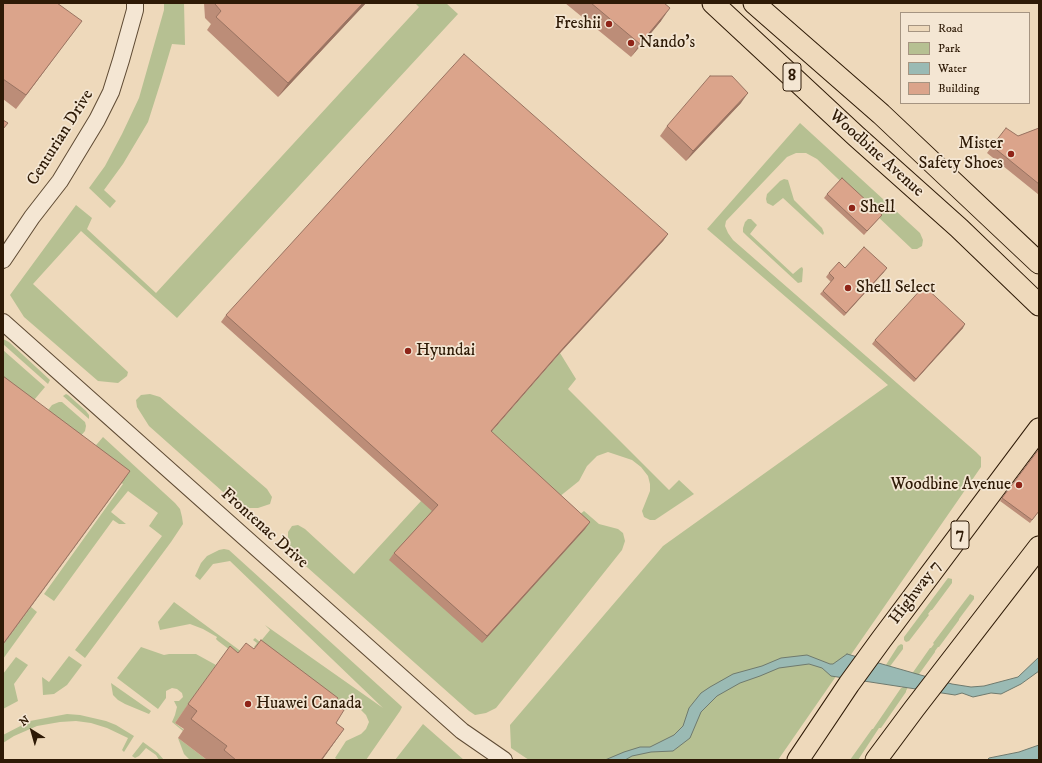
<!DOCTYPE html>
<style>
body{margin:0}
#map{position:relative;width:1042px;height:763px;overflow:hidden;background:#eed9bb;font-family:"IM FELL DW Pica",serif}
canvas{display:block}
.frame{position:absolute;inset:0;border:4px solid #2e1a06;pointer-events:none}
.legend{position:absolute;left:900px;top:12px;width:130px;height:92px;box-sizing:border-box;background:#f4e6d3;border:1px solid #a59481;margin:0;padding:5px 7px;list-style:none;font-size:12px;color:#2e1a06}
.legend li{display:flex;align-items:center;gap:8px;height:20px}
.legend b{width:20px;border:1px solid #a59481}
.north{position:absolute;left:12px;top:711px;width:40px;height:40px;-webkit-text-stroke:3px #f4e6d3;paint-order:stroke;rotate:323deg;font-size:11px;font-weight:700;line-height:16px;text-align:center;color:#2e1a06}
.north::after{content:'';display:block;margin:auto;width:14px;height:18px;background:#2e1a06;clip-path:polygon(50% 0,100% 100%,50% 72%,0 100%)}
</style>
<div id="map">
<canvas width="1042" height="763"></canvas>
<div class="frame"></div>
<ul class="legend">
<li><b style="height:5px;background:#eed9bb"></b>Road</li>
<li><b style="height:11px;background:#b6c092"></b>Park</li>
<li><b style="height:11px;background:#9abab4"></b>Water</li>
<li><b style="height:11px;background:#dba48b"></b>Building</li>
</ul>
<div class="north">N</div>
</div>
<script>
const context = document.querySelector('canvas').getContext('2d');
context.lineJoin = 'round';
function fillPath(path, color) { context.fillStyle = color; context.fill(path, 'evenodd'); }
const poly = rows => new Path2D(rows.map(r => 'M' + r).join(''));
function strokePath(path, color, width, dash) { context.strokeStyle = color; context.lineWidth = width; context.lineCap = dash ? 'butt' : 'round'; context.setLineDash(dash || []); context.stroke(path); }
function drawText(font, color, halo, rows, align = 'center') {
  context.font = font + ' "IM FELL DW Pica",serif'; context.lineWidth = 3.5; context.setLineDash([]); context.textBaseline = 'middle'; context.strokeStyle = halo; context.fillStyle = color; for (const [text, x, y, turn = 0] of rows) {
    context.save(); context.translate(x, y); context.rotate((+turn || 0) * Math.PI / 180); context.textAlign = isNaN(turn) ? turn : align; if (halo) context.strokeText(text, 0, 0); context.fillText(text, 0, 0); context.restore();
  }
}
fillPath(poly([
 [164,3,184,3,185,45,172,44,161,81,148,122,123,164,104,190,116,201,110,208,89,188,105,166,122,134,139,98,164,10],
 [415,3,446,3,458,14,177,318,81,231,33,284,128,372,127,376,118,383,98,381,24,317,10,295,76,205,92,218,87,229,156,293,419,7],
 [800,123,920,233,923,240,922,246,917,249,912,249,817,159,806,153,796,153,787,157,726,221,725,226,728,233,733,240,976,452,981,457,981,467,778,760,529,760,511,748,510,725,663,546,888,385,707,229],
 [784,179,788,180,794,200,822,228,824,233,823,235,783,198,773,206,767,203,766,199,767,194,780,181],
 [748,219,751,219,757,225,750,234,793,274,800,268,802,267,803,269,802,282,798,283,747,236,743,232,743,228,745,222],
 [3,339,9,342,50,380,48,384,3,344],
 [3,350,45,387,24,412,3,396],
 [560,353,576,379,568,389,669,490,679,480,694,494,655,520,650,520,644,517,642,511,650,491,650,484,648,476,641,467,632,460,608,452,597,456,587,466,579,481,554,501,480,445],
 [66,394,68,395,86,411,89,415,89,419,63,396],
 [150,394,160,397,267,489,272,497,270,504,258,508,241,508,149,426,137,407,136,400,141,395],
 [59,402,62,402,85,422,86,426,85,431,71,447,38,423,52,405],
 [103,437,175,503,180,509,182,517,183,524,171,542,85,658,75,650,162,536,149,526,158,513,128,491,111,512,126,524,119,524,113,520,54,601,44,594,123,484,106,470,85,458],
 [421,501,574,519,584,511,599,524,618,529,623,533,625,541,622,550,496,708,486,713,475,715,469,711,290,552,288,545,288,532,292,526,298,525,305,529,354,574],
 [224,549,229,550,400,705,402,707,400,711,366,760,338,760,335,758,346,741,361,734,366,729,369,722,366,715,361,710,353,707,342,711,254,647,257,643,253,640,255,638,260,642,270,630,265,625,383,708,230,561,213,564,200,580,195,576,201,563,207,556,219,550],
 [948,578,952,579,952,583,932,610,931,610,928,614,929,615,909,641,906,642,904,640,904,637],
 [970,594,974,596,974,599,959,619,959,620,939,647,938,647,935,651,935,652,909,688,908,687,906,691,906,692,881,728,879,728,858,760,850,760,872,729,873,729,901,688,902,688,930,648,931,648,934,644,933,643],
 [174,602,246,655,246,662,218,641,216,639,217,637,203,629,190,624,160,630,158,622],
 [31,607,37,612,3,659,3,645],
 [901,644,903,645,903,649,885,673,882,671,898,646],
 [141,647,164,655,169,654,196,654,216,665,175,723,184,730,183,731,172,722,175,715,177,707,174,701,179,701,183,697,182,693,177,689,172,688,166,691,166,698,158,709,117,678],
 [69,656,82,665,67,685,54,694,43,695,42,677,49,682],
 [16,657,28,665,14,684,18,701,3,709,3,674],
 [111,683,151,711,149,714,125,704,118,700,113,695],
 [67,714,80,715,106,721,116,725,134,736,124,752,122,750,128,738,107,728,91,723,76,721,60,722,37,726,14,736,3,743,3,735,30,721],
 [423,724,464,760,395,760],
 [178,738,207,760,189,759,184,754],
 [143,742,158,753,164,760,159,760,156,755,146,748,139,756,135,758,132,756]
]), '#b6c092');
const water = poly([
 [847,654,952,684,971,687,984,686,1018,677,1039,657,1039,671,1021,684,1001,694,991,693,973,697,962,693,955,695,831,676,822,668,809,664,779,668,760,676,740,683,717,696,701,712,690,738,673,751,651,752,632,756,625,760,605,760,624,752,640,747,650,747,674,735,683,726,689,708,701,693,710,687,733,674,762,666,781,658,807,655,830,664,833,664,847,654],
 [1039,745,1039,760,987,760,989,758,1019,752,1039,745]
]);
fillPath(water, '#9abab4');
strokePath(water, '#6f7a6e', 1);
const minor = poly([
 [3,260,32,217,60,181,97,120,111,92,121,60,135,10,135,3],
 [3,322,462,731,504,760]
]);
const major = poly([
 [713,3,856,136,959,228,1039,305],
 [754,3,881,114,1039,263],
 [798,760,849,684,881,640,1039,429],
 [876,760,914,709,1039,547]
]);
strokePath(minor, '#5e4a33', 18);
strokePath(major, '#2e1a06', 23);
strokePath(minor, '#f4e6d3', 16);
strokePath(major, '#eed9bb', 21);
fillPath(poly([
 [3,3,72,34,16,109,3,99],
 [204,3,366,3,278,97,207,30,211,24,205,18],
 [565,3,664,3,661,21,631,57],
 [741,103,686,161,660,136,667,126],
 [1039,128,1039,195,987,153,992,146],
 [827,194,882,215,864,235,824,198],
 [668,234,663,241,560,353,491,432,590,522,585,529,482,643,389,560,394,553,432,511,221,322,226,315],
 [845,268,884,272,844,316,820,294,831,282,826,277,829,273],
 [963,328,914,382,872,344,875,340],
 [1039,449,1039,511,1030,523,1000,501],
 [254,649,334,704,336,723,344,729,322,760,207,760,178,738,184,729,175,723,188,704,238,653]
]), '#bc8d78');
fillPath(poly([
 [363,3,366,3,278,97,288,83],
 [670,8,661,21,631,57,640,44],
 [82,21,72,34,16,109,26,95],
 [748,93,741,103,686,161,693,151],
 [668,234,663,241,560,353,486,438,491,431,565,346],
 [887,268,884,272,844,316,846,313],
 [965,324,963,328,914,382,916,379],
 [130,471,121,484,3,645,3,644],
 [590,522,585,529,482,643,487,636],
 [344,729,322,760,321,760]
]), '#997361');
const building = poly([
 [3,3,57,3,82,21,26,95,3,79,3,3],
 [215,3,363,3,288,83,216,17,221,11,215,4,215,3],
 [591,3,664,3,670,8,640,44,591,3],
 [464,54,668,234,565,346,491,431,590,522,487,636,394,553,438,505,226,315,464,54],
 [710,76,732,76,748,93,693,151,667,126,710,76],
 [3,120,8,123,3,129,3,120],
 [1006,128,1018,136,1039,128,1039,184,992,146,1006,128],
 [842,178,882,215,867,231,827,194,842,178],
 [864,247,887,268,846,313,823,291,834,278,829,273,839,262,845,268,864,247],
 [924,286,965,324,916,379,875,340,924,286],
 [3,376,130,471,3,644,3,376],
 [1039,449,1039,511,1032,520,1002,498,1039,449],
 [261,640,338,698,334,703,344,710,336,723,344,729,321,760,236,760,224,750,227,746,191,719,197,711,188,704,230,646,238,653,246,643,254,649,261,640]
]);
fillPath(building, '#dba48b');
strokePath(building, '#997361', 1);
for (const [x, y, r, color] of [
 [609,24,4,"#8f2418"],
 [631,43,4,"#8f2418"],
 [1011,154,4,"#8f2418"],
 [852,208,4,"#8f2418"],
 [848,288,4,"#8f2418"],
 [408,351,4,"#8f2418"],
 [1019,485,4,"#8f2418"],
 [248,704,4,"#8f2418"]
]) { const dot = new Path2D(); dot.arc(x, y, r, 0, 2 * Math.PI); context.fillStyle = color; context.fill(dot); strokePath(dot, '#f4e6d3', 1.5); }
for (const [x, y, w] of [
 [792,77,18],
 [960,535,18]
]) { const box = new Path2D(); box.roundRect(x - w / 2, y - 14, w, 28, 3); context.fillStyle = '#f4e6d3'; context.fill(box); strokePath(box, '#2e1a06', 1); }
drawText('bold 16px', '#2e1a06', null, [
 ["8",792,77],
 ["7",960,535]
]);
drawText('17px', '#2e1a06', '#f4e6d3', [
 ["Freshii",601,24,"right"],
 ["Nando's",639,43],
 ["Mister",1003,144,"right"],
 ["Safety Shoes",1003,164,"right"],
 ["Shell",860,208],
 ["Shell Select",856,288],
 ["Hyundai",416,351],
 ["Woodbine Avenue",1011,485,"right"],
 ["Huawei Canada",256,704]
], 'left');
drawText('17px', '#2e1a06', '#f4e6d3', [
 ["Centurian Drive",61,138,-58],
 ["Woodbine Avenue",876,154,42],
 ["Frontenac Drive",264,529,42],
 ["Highway 7",916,593,-53]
]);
</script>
